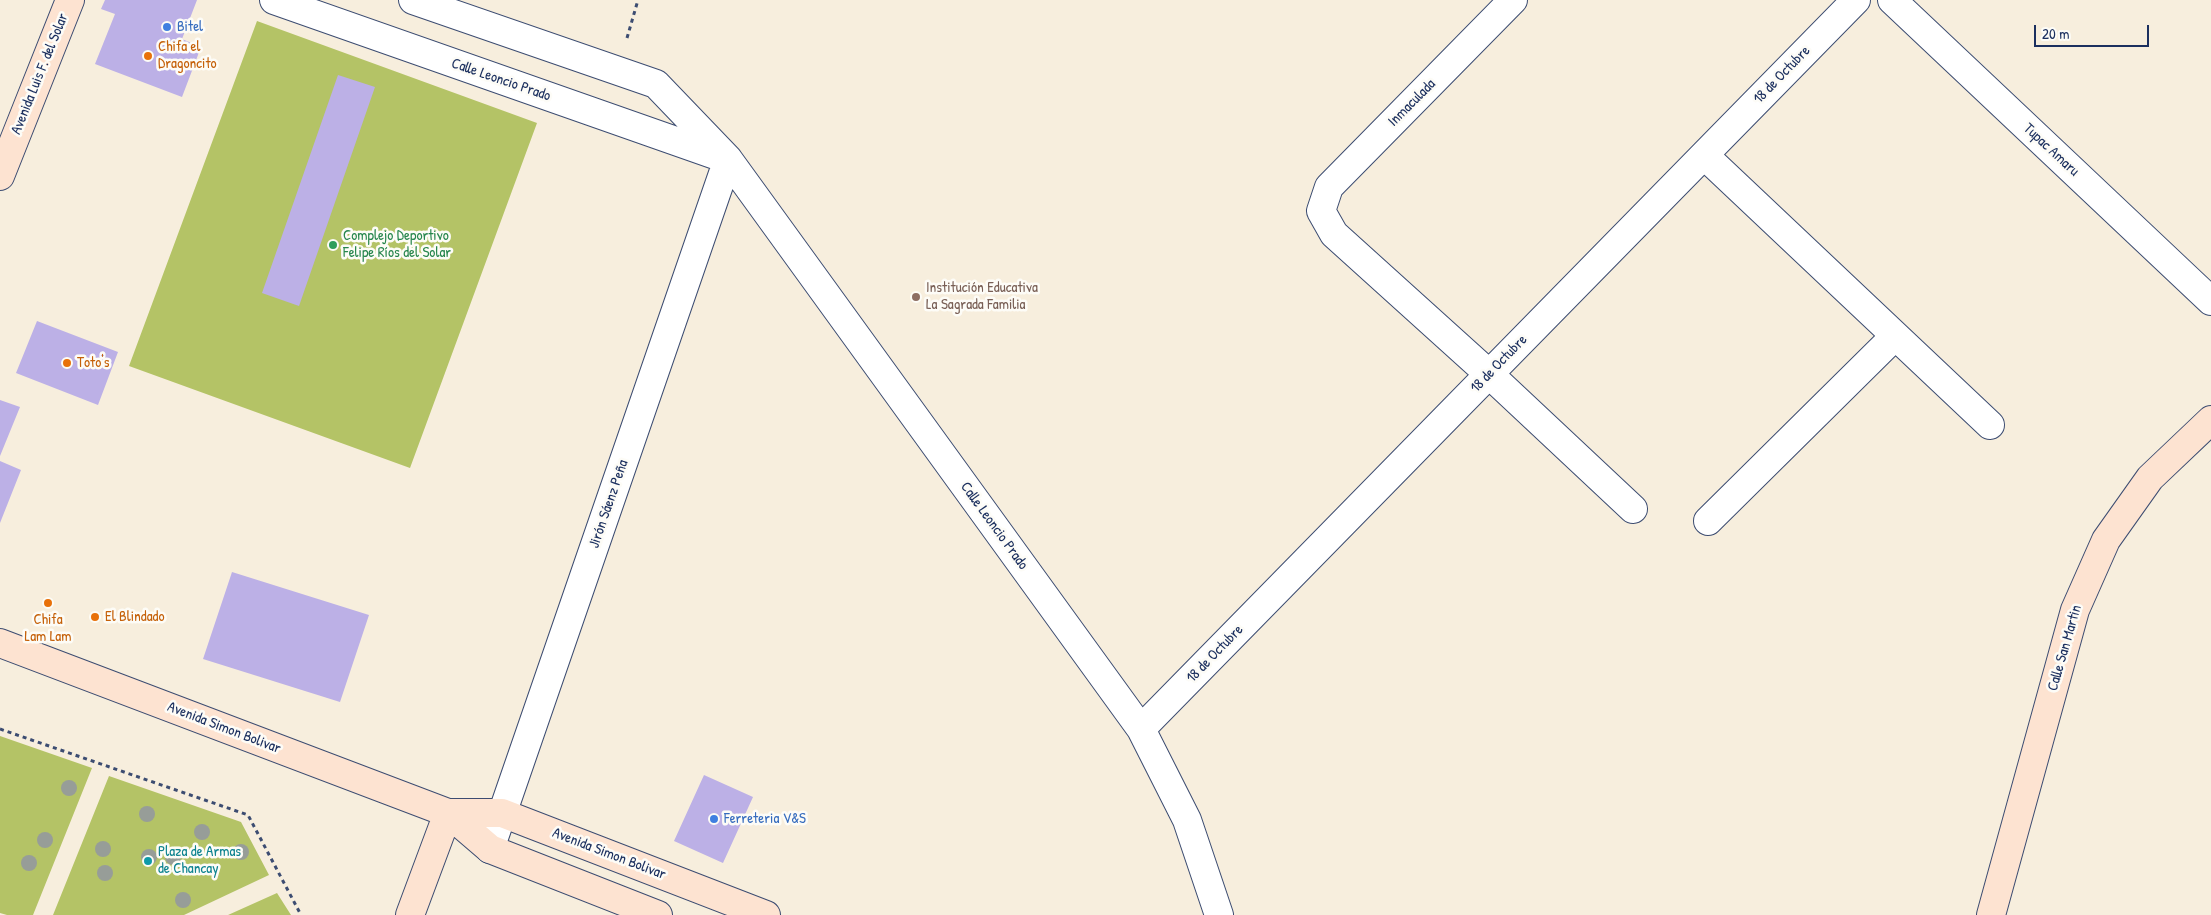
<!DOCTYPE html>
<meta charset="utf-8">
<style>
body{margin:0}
#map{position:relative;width:2211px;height:915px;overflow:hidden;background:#f7eedd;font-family:"Patrick Hand",sans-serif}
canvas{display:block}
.scale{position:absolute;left:2034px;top:25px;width:115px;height:22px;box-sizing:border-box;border:2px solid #1b2f5e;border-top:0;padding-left:6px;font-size:15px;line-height:18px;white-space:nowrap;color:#1b2f5e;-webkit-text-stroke:4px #fdfcf7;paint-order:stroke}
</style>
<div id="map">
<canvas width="2211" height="915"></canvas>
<div class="scale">20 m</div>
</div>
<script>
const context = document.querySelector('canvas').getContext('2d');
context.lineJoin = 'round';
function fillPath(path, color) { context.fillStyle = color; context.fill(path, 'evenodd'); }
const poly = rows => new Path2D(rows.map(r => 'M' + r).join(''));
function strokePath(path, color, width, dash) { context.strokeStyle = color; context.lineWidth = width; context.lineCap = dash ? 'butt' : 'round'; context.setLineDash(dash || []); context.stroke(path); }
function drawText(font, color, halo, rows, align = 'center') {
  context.font = font + ' "Patrick Hand",sans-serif'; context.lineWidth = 5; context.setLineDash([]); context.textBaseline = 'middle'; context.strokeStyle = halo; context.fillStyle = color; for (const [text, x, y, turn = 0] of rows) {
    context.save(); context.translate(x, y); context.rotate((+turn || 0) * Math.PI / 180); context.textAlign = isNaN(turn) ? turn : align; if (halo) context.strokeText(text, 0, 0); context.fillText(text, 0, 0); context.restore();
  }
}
fillPath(poly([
 [257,21,537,123,410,468,129,366],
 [0,736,92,768,33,915,7,915,0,913],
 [109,776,241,822,269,875,184,915,53,915],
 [277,893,291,915,228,915]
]), '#b4c366');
fillPath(poly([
 [105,0,197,0,182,39,201,47,182,97,95,64,115,14,101,9],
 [338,75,375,87,299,306,262,293],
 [37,321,118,352,98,405,16,373],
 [0,400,20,407,0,456],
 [0,461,21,470,0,523],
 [232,572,369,615,340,702,203,659],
 [704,775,753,797,723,863,674,841]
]), '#bcb0e6');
const street = poly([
 [274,0,724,158],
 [413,0,656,84,728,159,1141,729,1187,820,1219,915],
 [1513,0,1329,187,1321,211,1334,234,1489,374,1633,509],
 [1892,0,2211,301],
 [1704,155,1990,425],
 [1708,521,1895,336],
 [1141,729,1856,0],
 [490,849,728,159]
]);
const secondary = poly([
 [0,176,70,0],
 [0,643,448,813,490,849,658,915],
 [448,813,502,813,766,915],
 [410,915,448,813],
 [1991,915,2075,610,2106,540,2150,478,2211,420]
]);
strokePath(street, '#3c4c71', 30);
strokePath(secondary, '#3c4c71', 30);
strokePath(poly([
 [627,38,638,0],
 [0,729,248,815,301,915]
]), '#3c4c71', 3, [4, 4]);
strokePath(street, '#fff', 28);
strokePath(secondary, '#fde3d1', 28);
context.fillStyle = '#979d98';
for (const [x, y] of [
 [69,788],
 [147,814],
 [202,832],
 [45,840],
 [103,849],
 [241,852],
 [149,857],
 [173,857],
 [29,863],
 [105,873],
 [183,900]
]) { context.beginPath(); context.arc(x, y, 8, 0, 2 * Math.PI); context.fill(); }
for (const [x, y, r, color] of [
 [167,27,5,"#3f7fe0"],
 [148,56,5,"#e8710a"],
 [333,245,5,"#2e9e5b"],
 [916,297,5,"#8d6e63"],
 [67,363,5,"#e8710a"],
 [48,603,5,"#e8710a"],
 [95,617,5,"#e8710a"],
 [714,819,5,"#3f7fe0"],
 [148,861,5,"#0f9aa8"]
]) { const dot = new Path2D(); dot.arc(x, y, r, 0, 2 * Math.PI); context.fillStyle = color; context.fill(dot); strokePath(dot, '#fdfcf7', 2); }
drawText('15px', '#366cbe', '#fdfcf7', [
 ["Bitel",177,27],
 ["Ferreteria V&S",724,819]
], 'left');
drawText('15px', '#c56008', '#fdfcf7', [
 ["Chifa el",158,47],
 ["Dragoncito",158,64],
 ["Toto's",77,363],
 ["El Blindado",105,617],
 ["Chifa",48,620,"center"],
 ["Lam Lam",48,637,"center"]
], 'left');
drawText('15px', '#1b2f5e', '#fdfcf7', [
 ["Avenida Luis F. del Solar",40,74,-68],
 ["18 de Octubre",1782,75,-46],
 ["Calle Leoncio Prado",501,80,19],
 ["Inmaculada",1412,103,-45],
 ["Tupac Amaru",2051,150,43],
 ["18 de Octubre",1499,364,-46],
 ["Jirón Sáenz Peña",609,504,-71],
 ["Calle Leoncio Prado",994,526,54],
 ["Calle San Martin",2065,648,-74],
 ["18 de Octubre",1215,654,-46],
 ["Avenida Simon Bolivar",224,728,21],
 ["Avenida Simon Bolivar",609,854,21]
]);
drawText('15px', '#27864d', '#fdfcf7', [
 ["Complejo Deportivo",343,236],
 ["Felipe Ríos del Solar",343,253]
], 'left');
drawText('15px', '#785e54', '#fdfcf7', [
 ["Institución Educativa",926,288],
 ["La Sagrada Familia",926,305]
], 'left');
drawText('15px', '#0d838f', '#fdfcf7', [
 ["Plaza de Armas",158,852],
 ["de Chancay",158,869]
], 'left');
</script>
